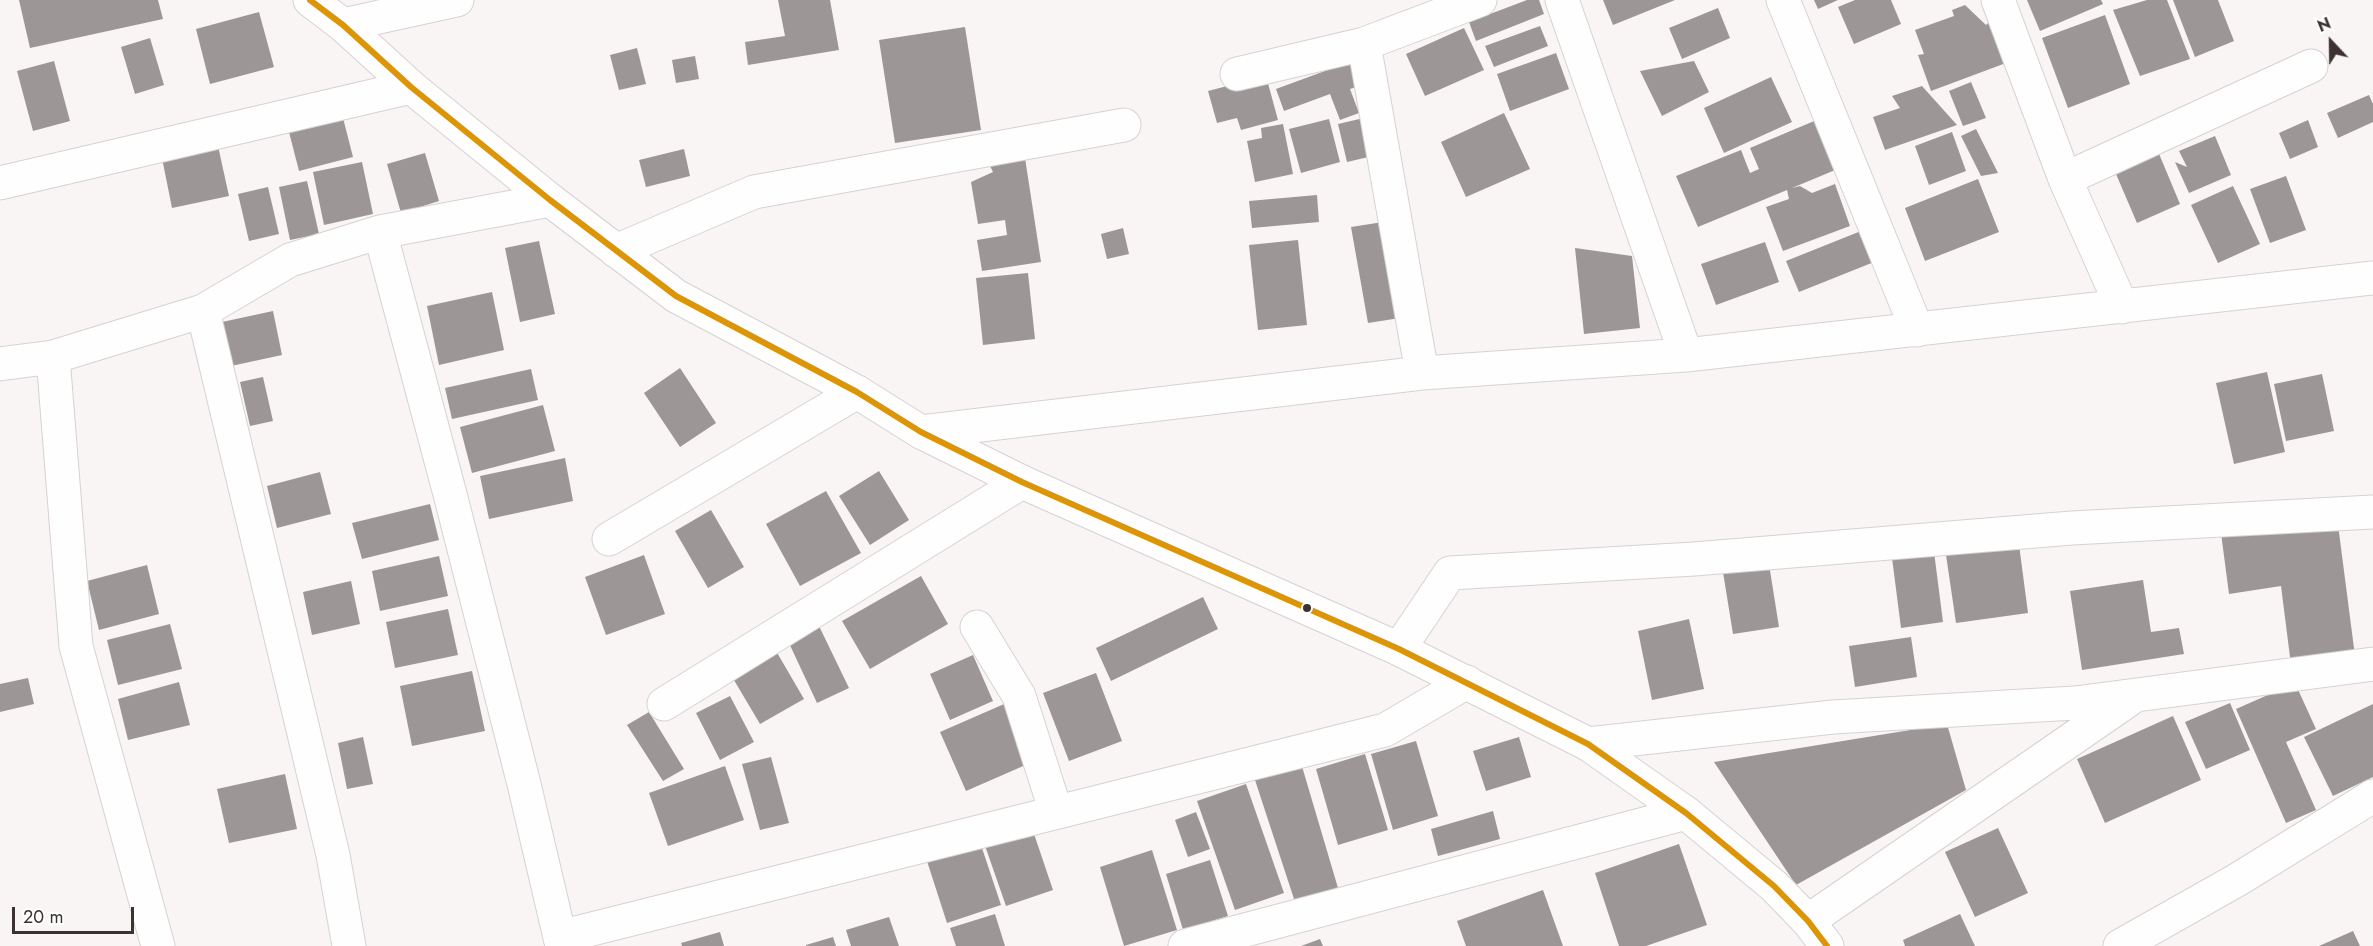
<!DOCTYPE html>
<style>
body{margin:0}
#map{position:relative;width:2373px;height:946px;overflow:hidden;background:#faf5f5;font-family:Jost,sans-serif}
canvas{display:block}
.north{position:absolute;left:2301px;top:12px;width:60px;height:60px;-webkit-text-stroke:4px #fff;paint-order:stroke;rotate:338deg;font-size:16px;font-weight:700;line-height:24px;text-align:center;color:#3c3231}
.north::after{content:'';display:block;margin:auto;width:21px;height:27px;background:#3c3231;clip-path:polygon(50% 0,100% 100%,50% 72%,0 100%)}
.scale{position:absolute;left:12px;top:907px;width:122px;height:27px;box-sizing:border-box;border:3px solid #3c3231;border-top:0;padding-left:8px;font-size:18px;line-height:21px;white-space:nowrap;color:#3c3231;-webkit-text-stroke:4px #fff;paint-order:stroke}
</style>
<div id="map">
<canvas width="2373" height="946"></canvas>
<div class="north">N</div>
<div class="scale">20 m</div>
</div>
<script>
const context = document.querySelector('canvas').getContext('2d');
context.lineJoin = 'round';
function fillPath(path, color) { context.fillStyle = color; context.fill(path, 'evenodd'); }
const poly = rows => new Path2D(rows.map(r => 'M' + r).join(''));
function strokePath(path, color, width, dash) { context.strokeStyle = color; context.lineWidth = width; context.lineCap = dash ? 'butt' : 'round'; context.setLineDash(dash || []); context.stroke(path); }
fillPath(poly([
 [19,0,158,0,163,19,30,48],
 [778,0,830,0,839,50,748,65,745,42,785,36],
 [1527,0,1539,0,1544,14,1476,41,1469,22],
 [1603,0,1675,0,1613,25],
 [1814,0,1838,0,1818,9],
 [1855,0,1891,0,1901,24,1854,44,1838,7],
 [2027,0,2101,0,2103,4,2040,31],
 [2147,0,2167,0,2190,59,2140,76,2113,10],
 [2173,0,2218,0,2234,41,2195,57],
 [1965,5,1986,25,1997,14,2014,60,1931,91,1918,55,1924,54,1915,30,1954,16,1952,10],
 [1718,8,1730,38,1682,59,1669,28],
 [259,12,274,67,210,84,196,29],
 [2105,15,2130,84,2068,108,2042,38],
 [1540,26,1548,46,1494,67,1485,46],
 [965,27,981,130,895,143,879,40],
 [1464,28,1484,70,1425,96,1406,54],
 [150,38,164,85,135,94,121,47],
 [637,48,646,84,619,90,610,55],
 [1346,50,1359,86,1350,89,1359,113,1340,120,1330,94,1284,111,1276,89,1333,68],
 [1556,53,1569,89,1510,111,1497,74],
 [695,56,699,79,676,83,672,60],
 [54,61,70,121,33,131,17,71],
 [1694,61,1709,92,1662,116,1640,71],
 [1266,76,1278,120,1241,130,1237,118,1217,123,1208,91],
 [1771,77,1792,122,1724,153,1704,108],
 [1971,82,1986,118,1963,126,1949,91],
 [1922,86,1957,125,1885,150,1873,117,1900,108,1892,96],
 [2369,95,2373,104,2373,122,2338,138,2327,113],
 [1504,113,1530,169,1466,197,1441,142],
 [1368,117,1377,155,1347,162,1338,124],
 [343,118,353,157,299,171,289,132],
 [1329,119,1340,162,1301,173,1289,129],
 [1819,119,1840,168,1792,188,1800,186,1812,193,1835,184,1850,226,1783,251,1766,207,1789,199,1787,190,1698,227,1676,176,1741,150,1750,173,1759,169,1750,148],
 [2308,120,2318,147,2290,159,2279,133],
 [1283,124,1293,174,1255,182,1247,141,1262,138,1261,128],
 [1976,129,1998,173,1981,176,1961,136],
 [1952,132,1966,171,1929,185,1915,146],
 [2215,136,2231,175,2189,193,2175,162,2187,167,2179,151],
 [218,146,229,196,172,208,162,158],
 [684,149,690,176,646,187,639,160],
 [2157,149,2180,204,2137,223,2113,167],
 [425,153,439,201,401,213,387,164],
 [1025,158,1041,262,982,271,977,240,1007,235,1005,220,978,224,971,182,993,172,989,164],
 [362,162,373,214,324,225,313,172],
 [2286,176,2306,230,2270,243,2250,189],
 [1978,179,1999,232,1925,261,1905,208],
 [307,181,319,234,290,240,279,187],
 [2233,186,2260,244,2218,263,2191,205],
 [268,187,279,234,249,241,238,194],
 [1317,195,1319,222,1252,228,1249,201],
 [1383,222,1400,318,1368,323,1351,227],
 [1123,228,1129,254,1107,259,1101,234],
 [1861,231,1874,262,1799,292,1786,261],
 [1298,240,1307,325,1258,330,1249,245],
 [539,241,555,314,520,322,505,248],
 [1765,242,1779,282,1716,305,1701,264],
 [1575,248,1632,256,1640,328,1584,334],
 [1028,273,1035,339,983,345,976,278],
 [492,292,504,350,439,365,427,306],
 [273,311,282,355,231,366,222,322],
 [680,368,716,423,680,447,644,393],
 [531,369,538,400,452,419,445,388],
 [2267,372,2285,452,2234,464,2216,383],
 [2322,374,2334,431,2286,441,2274,384],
 [263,377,273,421,250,426,240,382],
 [543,405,555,451,472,473,460,427],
 [565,458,573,501,489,519,480,476],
 [879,471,909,520,870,545,839,496],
 [320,472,331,514,277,528,267,486],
 [826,491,861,553,800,586,766,524],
 [430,504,439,540,362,559,352,523],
 [711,510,744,567,708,588,675,531],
 [2337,517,2355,656,2291,665,2281,586,2229,594,2221,533],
 [2018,537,2028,613,1956,623,1945,548],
 [1933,544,1943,622,1901,628,1891,550],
 [644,555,665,614,606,635,585,577],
 [439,556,448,596,380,611,372,571],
 [1768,558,1779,627,1733,634,1722,566],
 [147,565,159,614,99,630,87,581],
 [921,576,948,624,870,669,842,621],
 [2143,580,2151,632,2179,628,2184,654,2082,670,2070,591],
 [351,581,360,624,312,635,303,592],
 [1203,597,1218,629,1111,681,1096,648],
 [448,609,458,655,395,668,386,622],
 [1689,619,1704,689,1652,700,1638,631],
 [170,624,182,669,118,685,107,640],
 [819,626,849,688,817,703,788,641],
 [1911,637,1917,677,1855,687,1849,646],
 [772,644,804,699,760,724,728,670],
 [973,655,993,701,950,720,930,674],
 [472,671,485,731,412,746,400,686],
 [1096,673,1122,741,1069,761,1043,693],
 [28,678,34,704,0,712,0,684],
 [179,682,190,725,128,740,118,699],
 [2295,683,2316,729,2286,742,2316,810,2286,823,2236,709],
 [730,696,754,742,720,760,696,713],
 [1011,701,1037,760,966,791,940,732],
 [2230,703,2250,750,2206,769,2185,722],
 [2373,704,2373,777,2333,796,2304,737],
 [649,712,684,769,663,781,627,725],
 [2173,716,2201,780,2105,823,2077,759],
 [1947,724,1966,790,1796,885,1714,762],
 [363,737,373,784,347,789,338,743],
 [1519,737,1531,777,1486,791,1473,751],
 [1416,741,1438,816,1393,830,1371,754],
 [1365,754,1388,830,1338,845,1316,769],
 [771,757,789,823,760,830,742,764],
 [1301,763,1338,888,1295,902,1254,777],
 [725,766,744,820,668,846,649,793],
 [285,774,297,829,229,843,217,789],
 [1246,784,1284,893,1235,910,1197,801],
 [1493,811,1500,839,1438,856,1431,829],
 [1196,812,1210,849,1188,857,1175,820],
 [1031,825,1053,890,1006,906,983,840],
 [1998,828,2028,893,1975,917,1945,852],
 [980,842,1001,905,947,923,926,858],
 [1679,844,1707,925,1646,946,1619,946,1595,873],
 [1152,850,1177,930,1124,946,1100,867],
 [1210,860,1228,916,1183,930,1166,874],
 [1543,890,1563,946,1466,946,1457,921],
 [995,914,1005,946,956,946,950,928],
 [1960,914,1975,946,1905,946,1903,940],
 [889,917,899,946,851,946,846,930],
 [2353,931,2360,946,2319,946],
 [720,932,724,946,682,946,681,943],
 [833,937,836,946,806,946,806,945],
 [1320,939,1323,946,1301,946]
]), '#9c9696');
const minor = poly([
 [1562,0,1686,355],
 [1783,0,1917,330],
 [1998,0,2065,179,2122,307],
 [343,25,457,0],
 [1364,44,1422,373],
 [1237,74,1364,44,1480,0],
 [2065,179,2311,66],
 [0,183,411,87],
 [380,232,451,498,524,784,562,946],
 [616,251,754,192,1124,125],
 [203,311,333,855,349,946],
 [53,357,76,646,158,946],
 [0,364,53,357,203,311,290,260,380,232,550,200],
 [921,432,1422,373,1686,355,2373,278],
 [609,539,857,392],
 [977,627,1019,696,1056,812],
 [1399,649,1450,573,1694,559,2072,528,2373,512],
 [664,704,1022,482],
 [1588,744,1833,717,2075,703,2373,664],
 [1808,921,2130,699],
 [560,937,1385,730,1467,682],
 [1185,946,1686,813],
 [2120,946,2237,880,2373,796]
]);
const secondary = poly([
 [310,0,343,25,411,87,550,200,676,296,857,392,921,432,1022,482,1399,649,1588,744,1686,813,1774,886,1808,921,1827,946]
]);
strokePath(minor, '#d8d1d1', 35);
strokePath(secondary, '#d8d1d1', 35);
strokePath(minor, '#fefefe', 33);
strokePath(secondary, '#fefefe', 33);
strokePath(poly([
 [310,0,343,25,411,87,550,200,676,296,857,392,921,432,1022,482,1399,649,1588,744,1686,813,1774,886,1808,921,1827,946]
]), '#db9507', 6);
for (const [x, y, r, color] of [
 [1307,608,5,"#3c3231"]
]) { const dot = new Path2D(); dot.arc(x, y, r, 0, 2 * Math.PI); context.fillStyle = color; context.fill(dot); strokePath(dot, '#fff', 2); }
</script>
